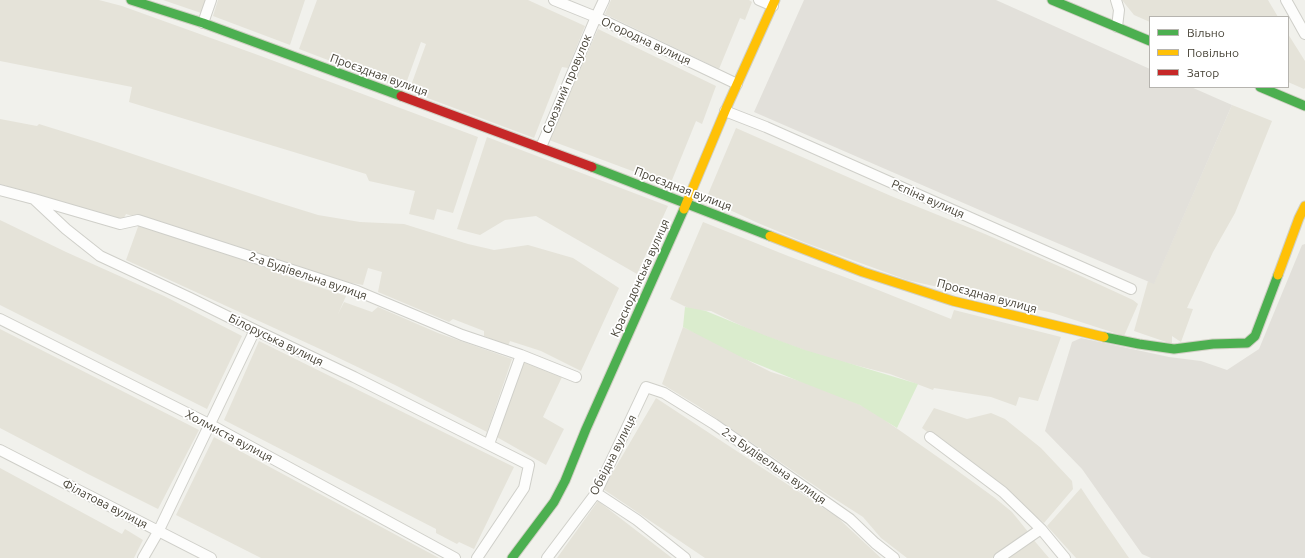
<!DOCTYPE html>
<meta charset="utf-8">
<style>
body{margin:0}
#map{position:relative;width:1305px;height:558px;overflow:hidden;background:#f1f1ec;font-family:Ubuntu,sans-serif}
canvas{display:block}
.legend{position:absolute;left:1149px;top:16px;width:140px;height:72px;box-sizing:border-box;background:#fff;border:1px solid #b6b4af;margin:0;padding:5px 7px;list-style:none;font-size:12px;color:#484438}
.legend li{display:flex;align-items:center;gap:8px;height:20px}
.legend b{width:20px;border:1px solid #b6b4af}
</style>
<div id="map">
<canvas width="1305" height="558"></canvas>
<ul class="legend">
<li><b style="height:5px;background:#4caf50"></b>Вільно</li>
<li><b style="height:5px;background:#ffc107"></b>Повільно</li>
<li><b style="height:5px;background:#c62828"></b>Затор</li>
</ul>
</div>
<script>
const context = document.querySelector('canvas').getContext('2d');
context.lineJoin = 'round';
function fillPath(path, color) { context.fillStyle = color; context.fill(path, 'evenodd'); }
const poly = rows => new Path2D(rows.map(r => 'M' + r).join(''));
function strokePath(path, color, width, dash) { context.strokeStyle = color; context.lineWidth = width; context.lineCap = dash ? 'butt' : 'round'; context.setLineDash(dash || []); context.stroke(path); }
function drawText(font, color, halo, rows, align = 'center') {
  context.font = font + ' Ubuntu,sans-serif'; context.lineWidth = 3.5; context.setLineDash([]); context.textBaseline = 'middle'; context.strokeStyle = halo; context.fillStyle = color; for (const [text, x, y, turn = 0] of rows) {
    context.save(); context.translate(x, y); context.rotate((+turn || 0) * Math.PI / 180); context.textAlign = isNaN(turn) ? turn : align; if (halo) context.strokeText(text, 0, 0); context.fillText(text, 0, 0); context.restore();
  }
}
fillPath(poly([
 [0,0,99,0,122,6,258,55,478,137,453,213,437,209,434,220,409,214,415,191,369,181,366,174,129,102,132,87,0,61],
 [163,0,206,0,201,13],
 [218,0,305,0,290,45,213,16],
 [317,0,528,0,585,26,568,68,562,67,534,138,409,91,426,44,421,42,404,89,299,49],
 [611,0,749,0,752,2,745,20,740,18,719,69,605,14],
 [1122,0,1268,0,1278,17,1150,17,1150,22,1134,15],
 [598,29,716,86,702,124,696,121,670,185,549,140],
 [1288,34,1305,61,1305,88,1304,89,1288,82],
 [1232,105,1272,121,1235,213,1213,252,1187,308,1193,309,1181,342,1172,336,1172,344,1134,331,1148,281,1154,283],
 [0,119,37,126,39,124,97,142,273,201,318,215,360,222,404,224,468,244,494,250,528,245,573,258,619,288,581,371,541,351,510,341,508,346,484,336,484,331,453,319,449,322,378,292,382,272,368,268,363,285,341,281,126,214,123,220,0,184],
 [736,128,891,196,985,234,1070,271,1133,300,1138,304,1124,336,1053,313,907,280,806,243,758,223,706,199],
 [487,137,668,206,637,274,536,216,505,220,480,235,457,229],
 [0,220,66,252,164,296,242,336,207,409,0,305],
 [703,222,788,256,858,282,951,319,954,310,1061,337,1038,401,1019,397,1016,406,991,397,934,388,933,390,890,374,823,357,754,332,711,311,692,310,670,299],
 [139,224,250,261,295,279,346,296,338,314,344,302,372,312,378,307,438,333,512,359,487,432,395,385,320,349,126,260],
 [683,327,716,342,751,362,771,372,829,390,869,409,955,469,995,498,1012,512,1029,533,992,558,907,558,881,538,863,517,824,492,698,406,662,384],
 [0,329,199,430,158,509,88,474,0,428],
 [259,341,514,467,474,549,459,542,457,544,436,533,436,529,224,420],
 [522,361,562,377,543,417,564,429,546,465,495,436],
 [656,398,837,517,881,558,705,558,603,489],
 [934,408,967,419,991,413,1005,419,1041,448,1072,481,1073,489,1044,523,976,468,922,428],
 [214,437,439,558,261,558,176,515],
 [0,468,122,534,125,529,143,540,134,558,0,558],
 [1081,488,1093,506,1129,558,1076,558,1047,526],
 [598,501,672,558,557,558],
 [1032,538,1049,558,1005,558]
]), '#e5e3d9');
fillPath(poly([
 [804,0,996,0,1150,69,1150,87,1191,87,1232,105,1154,284,998,218,754,112],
 [1305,244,1305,558,1151,558,1142,554,1082,469,1045,431,1072,342,1081,338,1169,357,1201,361,1227,370,1259,349,1302,245]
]), '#e2e0da');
fillPath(poly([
 [685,307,706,311,764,335,805,350,918,384,897,428,860,405,796,380,745,359,683,327]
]), '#daeccd');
const street = poly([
 [554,0,596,17,737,84],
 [759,0,773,6],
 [1116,0,1119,10,1117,27],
 [1286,0,1305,34],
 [203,23,211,0],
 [725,111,766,127,1131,289],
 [541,147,596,17,604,0],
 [0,190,34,199,120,224,138,220,357,291,462,335,521,355,489,444],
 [34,199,66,229,100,256,190,298,255,330,354,377,529,465,524,488,477,558],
 [0,319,209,424,455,558],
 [521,355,576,377],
 [930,437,1003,492,1041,529,1065,558],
 [0,450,211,558],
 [596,493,637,520,685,558],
 [143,558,158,532,255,330],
 [547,558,596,493,646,387,664,393,714,424,850,519,875,543,894,558],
 [999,558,1041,529]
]);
const fast = poly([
 [131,0,203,23,401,96],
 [1052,0,1150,41],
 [1260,87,1305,106],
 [592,167,770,236],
 [1104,337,1139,344,1174,349,1213,344,1247,343,1255,336,1278,275],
 [512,558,554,502,565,481,586,429,684,209]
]);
const slow = poly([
 [684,209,725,111,775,0],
 [770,236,863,272,953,301,1104,337],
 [1278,275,1299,218,1305,206]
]);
const jam = poly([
 [401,96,592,167]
]);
strokePath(street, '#cfcfc9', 12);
strokePath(fast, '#d0cfc3', 11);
strokePath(slow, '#d0cfc3', 11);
strokePath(jam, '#d0cfc3', 11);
strokePath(street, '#fdfdfc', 10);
strokePath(fast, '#4caf50', 9);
strokePath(slow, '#ffc107', 9);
strokePath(jam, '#c62828', 9);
drawText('12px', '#484438', '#fff', [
 ["Огородна вулиця",646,41,25],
 ["Проєздная вулиця",379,75,20],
 ["Союзний провулок",567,84,-67],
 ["Проєздная вулиця",683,189,21],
 ["Рєпіна вулиця",928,199,24],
 ["2-а Будівельна вулиця",308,276,19],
 ["Краснодонська вулиця",640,278,-66],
 ["Проєздная вулиця",987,296,15],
 ["Білоруська вулиця",276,340,26],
 ["Холмиста вулиця",229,436,28],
 ["Обвідна вулиця",613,455,-63],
 ["2-а Будівельна вулиця",774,466,35],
 ["Філатова вулиця",105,504,27]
]);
</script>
